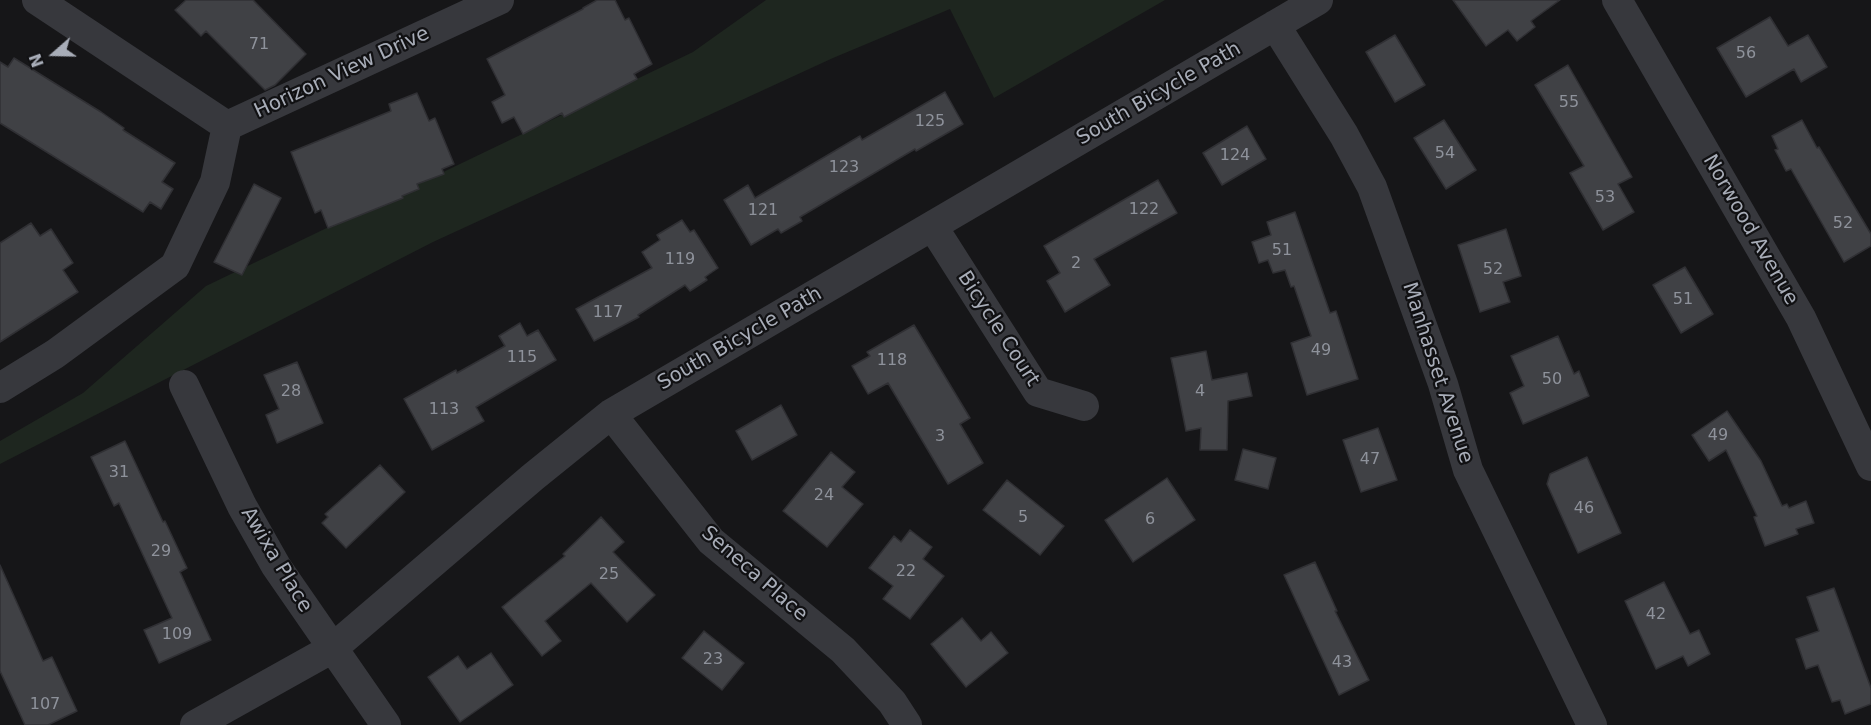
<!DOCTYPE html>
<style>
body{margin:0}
#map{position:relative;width:1871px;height:725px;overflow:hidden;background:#161618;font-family:"DejaVu Sans",sans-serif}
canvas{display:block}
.north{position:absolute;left:24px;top:24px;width:60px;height:60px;-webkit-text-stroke:4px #111113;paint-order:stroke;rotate:250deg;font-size:16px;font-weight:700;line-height:24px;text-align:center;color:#a8adb8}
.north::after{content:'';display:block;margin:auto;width:21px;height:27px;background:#a8adb8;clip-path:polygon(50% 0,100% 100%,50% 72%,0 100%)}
</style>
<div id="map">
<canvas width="1871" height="725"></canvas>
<div class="north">N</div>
</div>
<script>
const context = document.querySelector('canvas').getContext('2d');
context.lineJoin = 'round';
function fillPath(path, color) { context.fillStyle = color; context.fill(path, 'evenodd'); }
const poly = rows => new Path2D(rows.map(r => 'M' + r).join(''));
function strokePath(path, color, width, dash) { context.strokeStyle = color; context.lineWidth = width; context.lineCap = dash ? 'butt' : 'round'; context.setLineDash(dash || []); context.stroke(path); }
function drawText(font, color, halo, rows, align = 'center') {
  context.font = font + ' "DejaVu Sans",sans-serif'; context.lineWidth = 4.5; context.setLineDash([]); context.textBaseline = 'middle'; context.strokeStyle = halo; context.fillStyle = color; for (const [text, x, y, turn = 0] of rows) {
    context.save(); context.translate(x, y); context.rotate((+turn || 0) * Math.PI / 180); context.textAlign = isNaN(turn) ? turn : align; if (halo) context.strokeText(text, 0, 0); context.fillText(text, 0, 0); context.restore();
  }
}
fillPath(poly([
 [766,0,1165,0,994,98,950,9,833,58,433,242,0,464,0,441,83,393,206,286,693,52]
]), '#1e261f');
const building = poly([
 [186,0,253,0,306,54,275,85,265,90,206,31,201,36,175,10,186,0],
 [597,0,615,0,625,20,629,18,652,64,634,74,637,79,564,117,562,113,523,134,514,117,502,123,492,102,505,95,487,59,583,9,583,8,597,0],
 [1453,0,1560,0,1531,21,1535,27,1517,41,1508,30,1486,46,1453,0],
 [1770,17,1788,46,1808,35,1827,67,1801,82,1794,69,1746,97,1717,48,1770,17],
 [1395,35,1425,85,1395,102,1366,52,1395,35],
 [14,58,101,112,124,128,123,130,175,163,162,182,173,189,161,209,150,202,143,212,0,123,0,62,8,67,14,58],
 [1568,65,1632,177,1618,184,1634,212,1603,230,1570,173,1584,166,1535,85,1568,65],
 [945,92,963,124,916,151,915,149,800,217,802,221,781,233,778,229,751,245,724,200,748,185,755,198,860,136,862,140,945,92],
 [417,93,429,121,435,118,454,164,442,169,444,174,417,184,419,189,402,196,403,198,328,228,321,210,315,213,291,152,391,111,389,104,417,93],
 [1444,120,1476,170,1446,189,1414,138,1444,120],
 [1802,120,1817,148,1819,147,1871,234,1871,246,1844,262,1791,169,1786,171,1775,150,1778,149,1772,136,1802,120],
 [1247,126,1266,159,1222,185,1203,153,1247,126],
 [1158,180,1177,213,1094,259,1110,285,1065,312,1047,281,1060,273,1044,246,1158,180],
 [254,184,281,198,242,275,214,262,254,184],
 [1295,212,1330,313,1336,311,1358,379,1307,395,1291,343,1311,336,1294,286,1291,287,1285,270,1273,273,1268,260,1259,263,1252,242,1271,235,1267,222,1295,212],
 [682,220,690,232,694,230,718,268,705,277,707,280,690,291,685,285,638,315,639,317,594,341,576,309,652,268,642,252,660,240,657,235,682,220],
 [31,223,40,236,51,229,73,263,63,270,78,292,0,342,0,243,31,223],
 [1506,229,1521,276,1503,282,1510,302,1480,312,1458,245,1506,229],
 [1685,267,1713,314,1681,333,1653,285,1685,267],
 [520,323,527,336,538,330,556,360,476,407,484,421,432,450,404,399,456,370,457,373,505,346,499,336,520,323],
 [914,325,970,418,960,424,983,463,948,484,888,383,868,394,852,366,870,356,867,352,914,325],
 [1558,336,1574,374,1579,371,1589,396,1523,424,1510,393,1524,386,1511,356,1558,336],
 [1206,351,1212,380,1247,373,1252,396,1228,401,1227,450,1200,450,1201,428,1186,431,1176,381,1171,358,1206,351],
 [297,362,323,423,277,443,266,415,279,409,264,375,297,362],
 [781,405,797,435,752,460,736,431,781,405],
 [1727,411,1761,461,1782,506,1787,504,1789,508,1806,501,1814,523,1796,529,1798,534,1765,546,1754,517,1757,516,1726,450,1709,461,1692,435,1727,411],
 [1378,428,1397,480,1361,492,1343,440,1378,428],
 [125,441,163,522,165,521,187,568,180,572,211,640,159,663,144,630,172,618,119,503,114,506,91,457,125,441],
 [1243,449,1276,458,1268,489,1235,480,1243,449],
 [831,452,855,472,842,487,863,504,827,547,783,511,831,452],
 [1587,457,1621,533,1578,553,1547,484,1550,474,1587,457],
 [380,465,405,492,346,548,322,523,328,517,325,514,380,465],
 [1167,478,1195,520,1133,562,1105,520,1167,478],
 [1007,480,1064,526,1040,555,983,510,1007,480],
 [601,517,624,542,613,552,655,595,627,622,591,583,545,621,561,641,542,656,502,607,565,556,563,554,601,517],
 [910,530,932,547,923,559,944,576,910,619,883,599,893,586,869,568,894,536,901,542,910,530],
 [1315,562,1337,611,1335,611,1369,680,1339,695,1284,575,1315,562],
 [0,565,43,661,52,657,77,711,48,725,25,725,0,671,0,565],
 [1664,582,1690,634,1699,630,1710,654,1688,666,1683,656,1656,669,1625,601,1664,582],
 [1834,588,1871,688,1871,704,1845,714,1840,700,1832,702,1818,665,1806,669,1796,639,1819,631,1807,597,1834,588],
 [962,618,981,641,991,632,1008,653,966,687,931,644,962,618],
 [704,631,744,663,722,690,682,658,704,631],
 [491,653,513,685,460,722,428,677,458,656,467,669,491,653]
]);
fillPath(building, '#404145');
strokePath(building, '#303034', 1.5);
strokePath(poly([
 [1617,0,1801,318,1871,466],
 [1275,25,1344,135,1372,187,1443,384,1468,470,1592,725],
 [227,126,499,0],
 [933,227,1038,392,1084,406],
 [184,385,242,506,276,566,386,725],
 [0,388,55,354,175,266,215,182,227,126,37,0],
 [611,414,711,541,843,650,892,702,907,725],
 [195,725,333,648,533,477,611,414,1318,0]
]), '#37383d', 30);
drawText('16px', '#8e929b', null, [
 ["71",259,45],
 ["56",1746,54],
 ["55",1569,103],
 ["125",930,122],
 ["54",1445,154],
 ["124",1235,156],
 ["123",844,168],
 ["53",1605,198],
 ["122",1144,210],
 ["121",763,211],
 ["52",1843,224],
 ["51",1282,251],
 ["119",680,260],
 ["2",1076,264],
 ["52",1493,270],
 ["51",1683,300],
 ["117",608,313],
 ["49",1321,351],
 ["115",522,358],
 ["118",892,361],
 ["50",1552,380],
 ["28",291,392],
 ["4",1200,392],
 ["113",444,410],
 ["49",1718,436],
 ["3",940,437],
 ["47",1370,460],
 ["31",119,473],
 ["24",824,496],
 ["46",1584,509],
 ["5",1023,518],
 ["6",1150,520],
 ["29",161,552],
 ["22",906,572],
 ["25",609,575],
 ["42",1656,615],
 ["109",177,635],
 ["23",713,660],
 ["43",1342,663],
 ["107",45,705]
]);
drawText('20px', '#a8adb8', '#111113', [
 ["Horizon View Drive",342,73,-25],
 ["South Bicycle Path",1159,94,-30],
 ["Norwood Avenue",1750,230,60],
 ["Bicycle Court",998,329,57],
 ["South Bicycle Path",740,339,-30],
 ["Manhasset Avenue",1437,373,72],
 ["Awixa Place",276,560,59],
 ["Seneca Place",754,574,41]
]);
</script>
